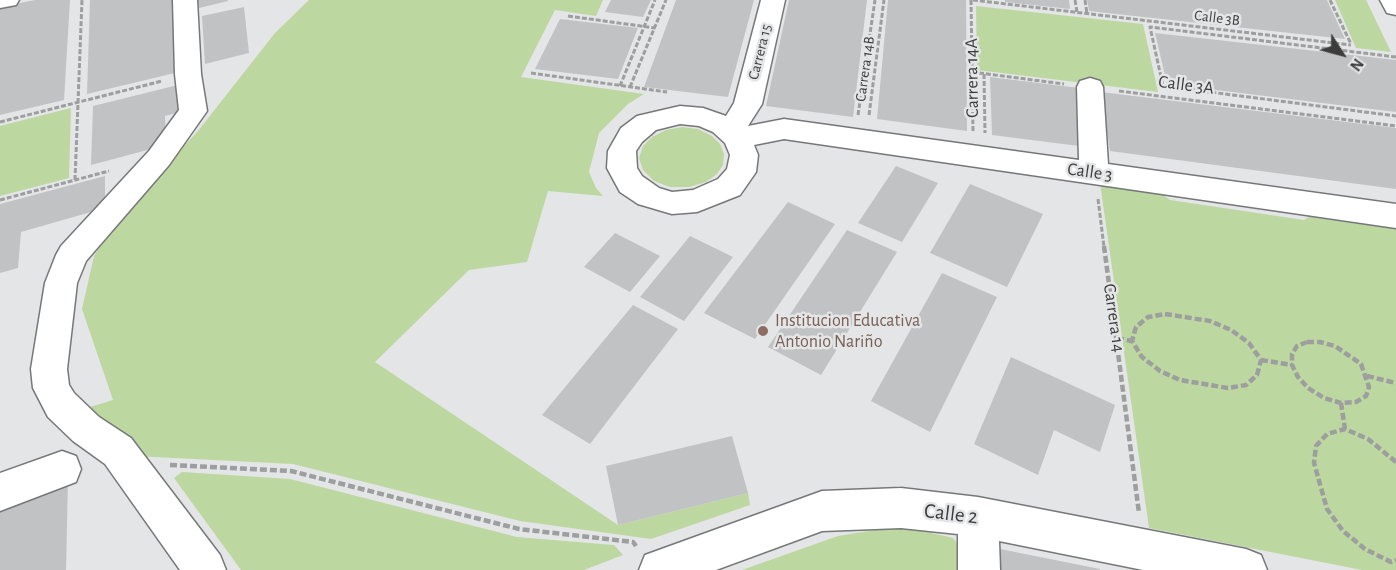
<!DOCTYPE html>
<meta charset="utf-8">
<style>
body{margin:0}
#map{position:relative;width:1396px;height:570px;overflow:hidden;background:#e4e5e6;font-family:"Alegreya Sans",sans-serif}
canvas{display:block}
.north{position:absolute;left:1312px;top:24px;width:60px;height:60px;-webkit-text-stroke:4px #e4e5e6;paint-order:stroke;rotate:126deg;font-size:16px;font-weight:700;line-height:24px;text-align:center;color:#3c3c3c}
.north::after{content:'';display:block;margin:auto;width:21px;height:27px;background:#3c3c3c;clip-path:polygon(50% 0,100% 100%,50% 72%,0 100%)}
</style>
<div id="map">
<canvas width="1396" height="570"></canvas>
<div class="north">N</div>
</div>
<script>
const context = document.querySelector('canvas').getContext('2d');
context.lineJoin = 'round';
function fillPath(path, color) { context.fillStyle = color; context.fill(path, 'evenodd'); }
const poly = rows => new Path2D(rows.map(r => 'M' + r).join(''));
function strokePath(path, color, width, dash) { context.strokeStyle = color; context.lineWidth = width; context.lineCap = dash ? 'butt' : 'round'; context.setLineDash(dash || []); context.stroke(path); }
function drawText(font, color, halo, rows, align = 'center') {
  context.font = font + ' "Alegreya Sans",sans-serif'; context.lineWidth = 5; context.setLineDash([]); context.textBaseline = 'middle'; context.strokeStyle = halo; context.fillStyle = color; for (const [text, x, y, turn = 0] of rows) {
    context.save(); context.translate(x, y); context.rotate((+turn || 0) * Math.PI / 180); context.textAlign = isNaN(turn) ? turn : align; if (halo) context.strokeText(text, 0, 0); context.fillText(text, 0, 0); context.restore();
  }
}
fillPath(poly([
 [309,0,603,0,596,16,555,10,521,77,644,94,628,104,599,133,589,172,596,188,603,196,548,191,527,262,469,270,375,362,618,525,748,493,750,505,651,539,520,521,293,464,134,456,90,407,113,400,82,309,94,256,119,215,198,131,275,33],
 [1335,0,1366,0,1391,52,1356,48],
 [976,6,1143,24,1158,92,977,70],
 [71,108,69,178,0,196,0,126],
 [682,127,698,129,712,136,720,144,724,154,723,165,717,174,706,182,689,187,670,187,654,181,643,170,639,158,643,146,652,137,666,130],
 [1100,183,1155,189,1170,200,1304,220,1315,213,1396,224,1396,570,1362,570,1149,528],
 [182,472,290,479,517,537,614,545,623,555,584,570,241,570,174,478],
 [910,528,953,538,960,547,964,570,742,570,838,536,875,530]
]), '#bdd7a1');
fillPath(poly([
 [35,0,70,0,64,100,0,115,0,7],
 [90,0,174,0,179,72,87,94],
 [198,0,228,0,228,1,199,8],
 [611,0,651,0,643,17,605,12],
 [676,0,754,0,728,97,644,87],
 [789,0,867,0,853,117,766,106],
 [888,0,966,0,967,131,877,119],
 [1005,0,1069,0,1070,9,1005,2],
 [1087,0,1327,0,1345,39,1089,11],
 [244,7,249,53,205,64,202,16],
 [560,19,638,28,618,79,535,69],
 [1155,33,1396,60,1396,112,1167,84],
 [990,77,1079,88,1087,147,992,135],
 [186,83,188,110,165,116,166,145,91,165,93,106],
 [1101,92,1396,128,1396,189,1110,151],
 [896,166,938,183,902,242,858,223],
 [105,176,105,208,21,232,18,268,0,273,0,204],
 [970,184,1043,214,1007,287,930,253],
 [788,202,835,224,755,339,704,313],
 [847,230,897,252,821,375,768,347],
 [615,233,660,256,630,292,584,267],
 [690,236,733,257,684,321,640,297],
 [942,273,997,297,930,432,871,401],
 [633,305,678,329,590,444,542,415],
 [1011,357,1115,405,1100,452,1054,430,1038,475,974,444],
 [732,436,748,493,618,525,606,466],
 [68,479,66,570,0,570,0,504],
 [1000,549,1100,569,1100,570,1001,570]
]), '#c1c2c3');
const minor = poly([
 [0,0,19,0,16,5,0,8,0,0],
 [173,0,197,0,201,74,207,111,169,165,86,261,77,283,67,369,69,385,74,393,99,417,131,438,220,555,226,570,180,570,105,464,73,441,48,417,33,388,31,369,45,283,56,255,61,246,149,151,179,110,175,74,173,0],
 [761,0,785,0,762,104,748,126,784,119,1079,160,1077,87,1080,81,1090,78,1100,81,1103,87,1108,164,1396,204,1396,228,784,139,754,145,758,155,756,172,740,195,697,212,672,214,638,204,620,192,607,168,608,151,621,128,637,116,680,106,703,108,726,116,734,103,761,0],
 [680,124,699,126,713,132,725,143,730,155,727,169,718,179,693,190,672,192,659,188,642,176,637,168,636,151,642,142,656,130,680,124],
 [1380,0,1396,0,1396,15,1387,13,1380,0],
 [62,451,76,456,81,469,76,482,0,511,0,473,62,451],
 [901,488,978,497,1246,549,1261,555,1267,570,1143,570,999,541,1000,570,958,570,958,534,901,528,822,531,716,570,639,570,645,555,822,491,901,488]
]);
strokePath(minor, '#767778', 3);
strokePath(poly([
 [971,0,973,131],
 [973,0,1351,45],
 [1075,0,1077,12],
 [1085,0,1087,14],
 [1330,0,1351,44],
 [568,16,655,28],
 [1396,57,1150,27,1163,86,1396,116],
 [972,72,1064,84],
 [531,73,667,92],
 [984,74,985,133],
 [620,86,655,0],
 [630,87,666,0],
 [1119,91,1396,126],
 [858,115,875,0],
 [869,115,884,0],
 [0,122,162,81],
 [75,180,82,0],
 [1098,199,1104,247],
 [0,200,109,171]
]), '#9d9e9e', 3, [5, 2]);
strokePath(poly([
 [1104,246,1139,513],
 [1165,314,1210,321,1231,330,1249,343,1261,360,1257,375,1246,385,1228,388,1180,380,1160,371,1142,357,1132,341,1136,327,1148,317,1165,314],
 [1117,338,1132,341],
 [1307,342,1320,342,1335,346,1361,364,1369,387,1366,396,1356,402,1341,403,1324,398,1308,388,1298,377,1292,365,1292,354,1297,346,1307,342],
 [1261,360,1292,365],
 [1367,376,1396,383],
 [1341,403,1345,429],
 [1396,462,1368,439,1345,429,1327,434,1316,446,1314,463,1327,509,1343,531,1365,549,1391,562,1396,560],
 [170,465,291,471,519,529,633,542,636,546]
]), '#9d9e9e', 4.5, [7, 3]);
fillPath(minor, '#fff');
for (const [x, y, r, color] of [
 [763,331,6,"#8d6e63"]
]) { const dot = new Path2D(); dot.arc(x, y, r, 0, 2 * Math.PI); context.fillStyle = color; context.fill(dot); strokePath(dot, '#e4e5e6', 2); }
drawText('15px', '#3c3c3c', '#e4e5e6', [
 ["Calle 3B",1217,18,7],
 ["Carrera 15",760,52,-76],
 ["Carrera 14B",865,69,-82]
]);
drawText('18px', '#3c3c3c', '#e4e5e6', [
 ["Carrera 14A",972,78,-91],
 ["Calle 3A",1186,85,7],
 ["Calle 3",1090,172,8],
 ["Carrera 14",1114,318,82]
]);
drawText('18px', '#785e54', '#e4e5e6', [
 ["Institucion Educativa",775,321],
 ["Antonio Nariño",775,342]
], 'left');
drawText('21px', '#3c3c3c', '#e4e5e6', [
 ["Calle 2",951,514,7]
]);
</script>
